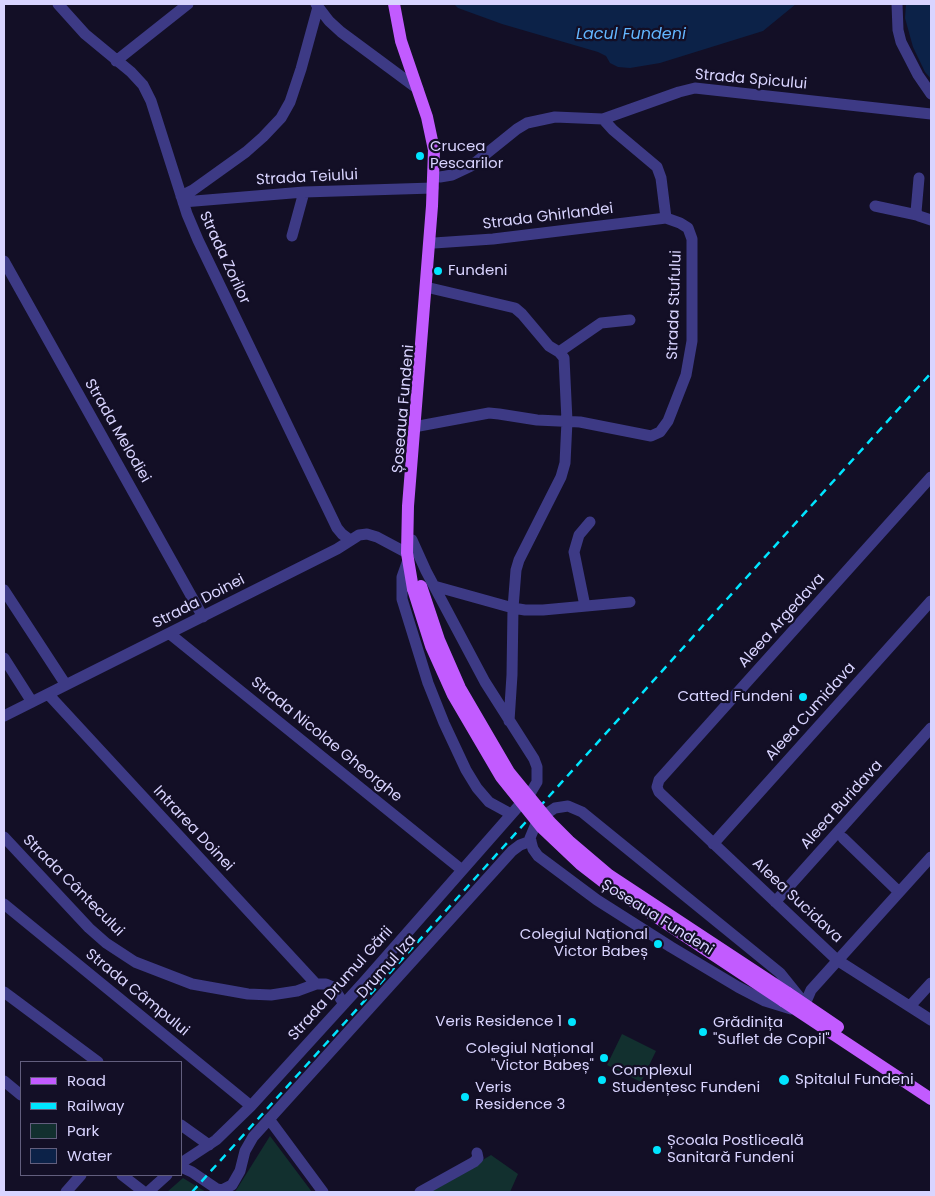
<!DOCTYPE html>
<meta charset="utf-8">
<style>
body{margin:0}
#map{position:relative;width:935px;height:1196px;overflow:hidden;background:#130f26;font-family:Poppins,sans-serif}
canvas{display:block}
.frame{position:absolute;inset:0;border:5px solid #d9d4ff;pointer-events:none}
.legend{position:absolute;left:20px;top:1061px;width:162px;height:115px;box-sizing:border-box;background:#130f26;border:1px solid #625e7d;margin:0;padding:6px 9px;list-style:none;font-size:15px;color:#d9d4ff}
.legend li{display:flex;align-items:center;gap:10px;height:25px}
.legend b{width:25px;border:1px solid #625e7d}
</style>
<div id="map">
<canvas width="935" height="1196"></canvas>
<div class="frame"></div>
<ul class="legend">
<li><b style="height:6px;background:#c25bff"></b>Road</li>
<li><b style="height:6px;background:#00e5ff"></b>Railway</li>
<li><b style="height:14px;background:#12302f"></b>Park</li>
<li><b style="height:14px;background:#0c2248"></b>Water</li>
</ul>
</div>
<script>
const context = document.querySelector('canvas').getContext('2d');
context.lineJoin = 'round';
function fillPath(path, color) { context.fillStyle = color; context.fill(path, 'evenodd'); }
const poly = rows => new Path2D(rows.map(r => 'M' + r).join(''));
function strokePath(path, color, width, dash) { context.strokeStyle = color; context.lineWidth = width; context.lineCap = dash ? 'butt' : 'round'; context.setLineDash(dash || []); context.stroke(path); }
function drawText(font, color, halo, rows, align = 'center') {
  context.font = font + ' Poppins,sans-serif'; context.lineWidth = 4.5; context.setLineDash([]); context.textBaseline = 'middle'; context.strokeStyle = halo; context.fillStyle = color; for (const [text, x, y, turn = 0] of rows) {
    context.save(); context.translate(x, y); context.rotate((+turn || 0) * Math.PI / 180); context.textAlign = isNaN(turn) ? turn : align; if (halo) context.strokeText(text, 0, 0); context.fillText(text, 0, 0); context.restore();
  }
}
fillPath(poly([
 [622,1034,656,1051,641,1082,607,1065],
 [270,1136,312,1192,235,1192],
 [491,1155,518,1174,510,1192,429,1192],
 [183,1178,206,1192,167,1192]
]), '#12302f');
fillPath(poly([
 [454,4,796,4,763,31,660,63,630,68,618,67,610,63,606,56,598,52,502,24,458,8],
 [906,4,931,4,931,79,925,72,913,47,905,18]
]), '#0c2248');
strokePath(poly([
 [58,4,85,34,131,72,143,85,151,101,187,214,198,240,337,528,342,534,350,540],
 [316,4,329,21,341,32,418,89],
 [897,4,898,30,901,42,918,75,931,94],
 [116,61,188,4],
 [603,119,613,130,657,167,661,178,666,218],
 [440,177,452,175,471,166,517,129,527,123,555,117,603,119,679,92,695,88,931,114],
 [919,178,916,212,919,216,931,220],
 [181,196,193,190,246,152,263,137,281,118,290,102,301,69,318,7],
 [183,202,304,192,433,188],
 [875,206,917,215],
 [292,236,304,192],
 [4,261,203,617],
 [430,288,515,308,522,314,549,346,559,352,564,358,567,421,565,463,561,477,519,560,516,570,513,608,512,675,509,721],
 [559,352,601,323,630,320],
 [419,426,489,413,499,414,537,420,580,422,651,436,660,432,668,421,686,375,692,341,692,239,688,228,680,223,666,218,493,239,434,243],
 [931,477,659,780,657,787,659,792,837,960,931,1020],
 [408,560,402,577,402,599,428,683,444,723,466,770,477,788,489,802,511,814],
 [434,586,513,608,525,610,543,610,630,602],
 [4,590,66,685],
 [585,606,574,552,579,535,590,522],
 [170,634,462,870],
 [4,658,32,702],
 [48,694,316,984],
 [4,716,337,549,359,535,367,534,377,537,407,553],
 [4,837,89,928,106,943,135,962,192,984,248,994,271,995,297,991,316,984,326,984,333,987,344,1004],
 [843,838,899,892],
 [713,844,931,601],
 [775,902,931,728],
 [4,904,251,1106],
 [4,992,98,1062],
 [910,1006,931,983],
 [791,1009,765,1001,738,987,671,947,597,900,538,856,533,849,530,838,535,826,549,812,555,808,568,806,582,812,780,973,805,1004,811,990,931,857],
 [4,1081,21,1095],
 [269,1119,323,1192],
 [181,1125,209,1145],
 [181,1163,216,1140,251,1106,363,983,531,792,537,782,537,767,534,759,485,682,426,571,412,540],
 [181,1167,192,1172,217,1189,222,1190,232,1185,240,1171,245,1151,253,1137,512,851,520,845,531,841],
 [122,1175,144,1192],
 [66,1192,81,1175],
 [148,1192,167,1175],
 [420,1192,474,1162,478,1158,477,1153]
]), '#3d3a85', 11);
strokePath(poly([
 [394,4,401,41,427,117,434,150,432,206,408,506,407,553,413,589],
 [788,993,838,1027],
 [783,1001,931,1099]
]), '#c25bff', 12);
strokePath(poly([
 [192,1192,931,373]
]), '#00e5ff', 2.5, [8, 6]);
strokePath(poly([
 [421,586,439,640,460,688,509,772,550,822,569,841,609,875,788,993],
 [413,589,431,646,453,695,501,777,542,828,580,864,602,881,783,1001]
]), '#c25bff', 12);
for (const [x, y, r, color] of [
 [420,156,5,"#00e5ff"],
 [438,271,5,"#00e5ff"],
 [803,697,5,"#00e5ff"],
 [658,944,5,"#00e5ff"],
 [572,1022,5,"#00e5ff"],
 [703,1032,5,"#00e5ff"],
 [604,1058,5,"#00e5ff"],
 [602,1080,5,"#00e5ff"],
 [784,1080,6,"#00e5ff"],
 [465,1097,5,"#00e5ff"],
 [657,1150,5,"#00e5ff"]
]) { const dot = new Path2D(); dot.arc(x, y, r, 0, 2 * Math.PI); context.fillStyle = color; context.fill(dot); strokePath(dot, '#130f26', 2); }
drawText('15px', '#d9d4ff', '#130f26', [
 ["Strada Spicului",751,80,5],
 ["Strada Teiului",307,178,-3],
 ["Strada Ghirlandei",548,217,-7],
 ["Strada Zorilor",224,258,65],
 ["Strada Stufului",675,305,-88],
 ["Șoseaua Fundeni",404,409,-85],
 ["Strada Melodiei",117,431,60],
 ["Strada Doinei",199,602,-27],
 ["Aleea Argedava",782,621,-48],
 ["Aleea Cumidava",811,712,-48],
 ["Strada Nicolae Gheorghe",326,740,39],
 ["Aleea Buridava",842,805,-48],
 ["Intrarea Doinei",193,829,47],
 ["Strada Cântecului",73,886,45],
 ["Aleea Sucidava",797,901,43],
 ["Șoseaua Fundeni",657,918,32],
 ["Drumul Iza",387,967,-48],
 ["Strada Drumul Gării",341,984,-48],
 ["Strada Câmpului",137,993,39]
]);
drawText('15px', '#d9d4ff', '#130f26', [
 ["Crucea",430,147],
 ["Pescarilor",430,164],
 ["Fundeni",448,271],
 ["Catted Fundeni",793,697,"right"],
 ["Colegiul Național",648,935,"right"],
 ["Victor Babeș",648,952,"right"],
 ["Veris Residence 1",562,1022,"right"],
 ["Grădinița",713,1023],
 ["\"Suflet de Copil\"",713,1040],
 ["Colegiul Național",594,1049,"right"],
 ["\"Victor Babeș\"",594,1066,"right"],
 ["Complexul",612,1071],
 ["Studențesc Fundeni",612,1088],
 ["Spitalul Fundeni",795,1080],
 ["Veris",475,1088],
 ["Residence 3",475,1105],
 ["Școala Postliceală",667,1141],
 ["Sanitară Fundeni",667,1158]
], 'left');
drawText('italic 16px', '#62b6ff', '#130f26', [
 ["Lacul Fundeni",631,35]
]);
</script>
